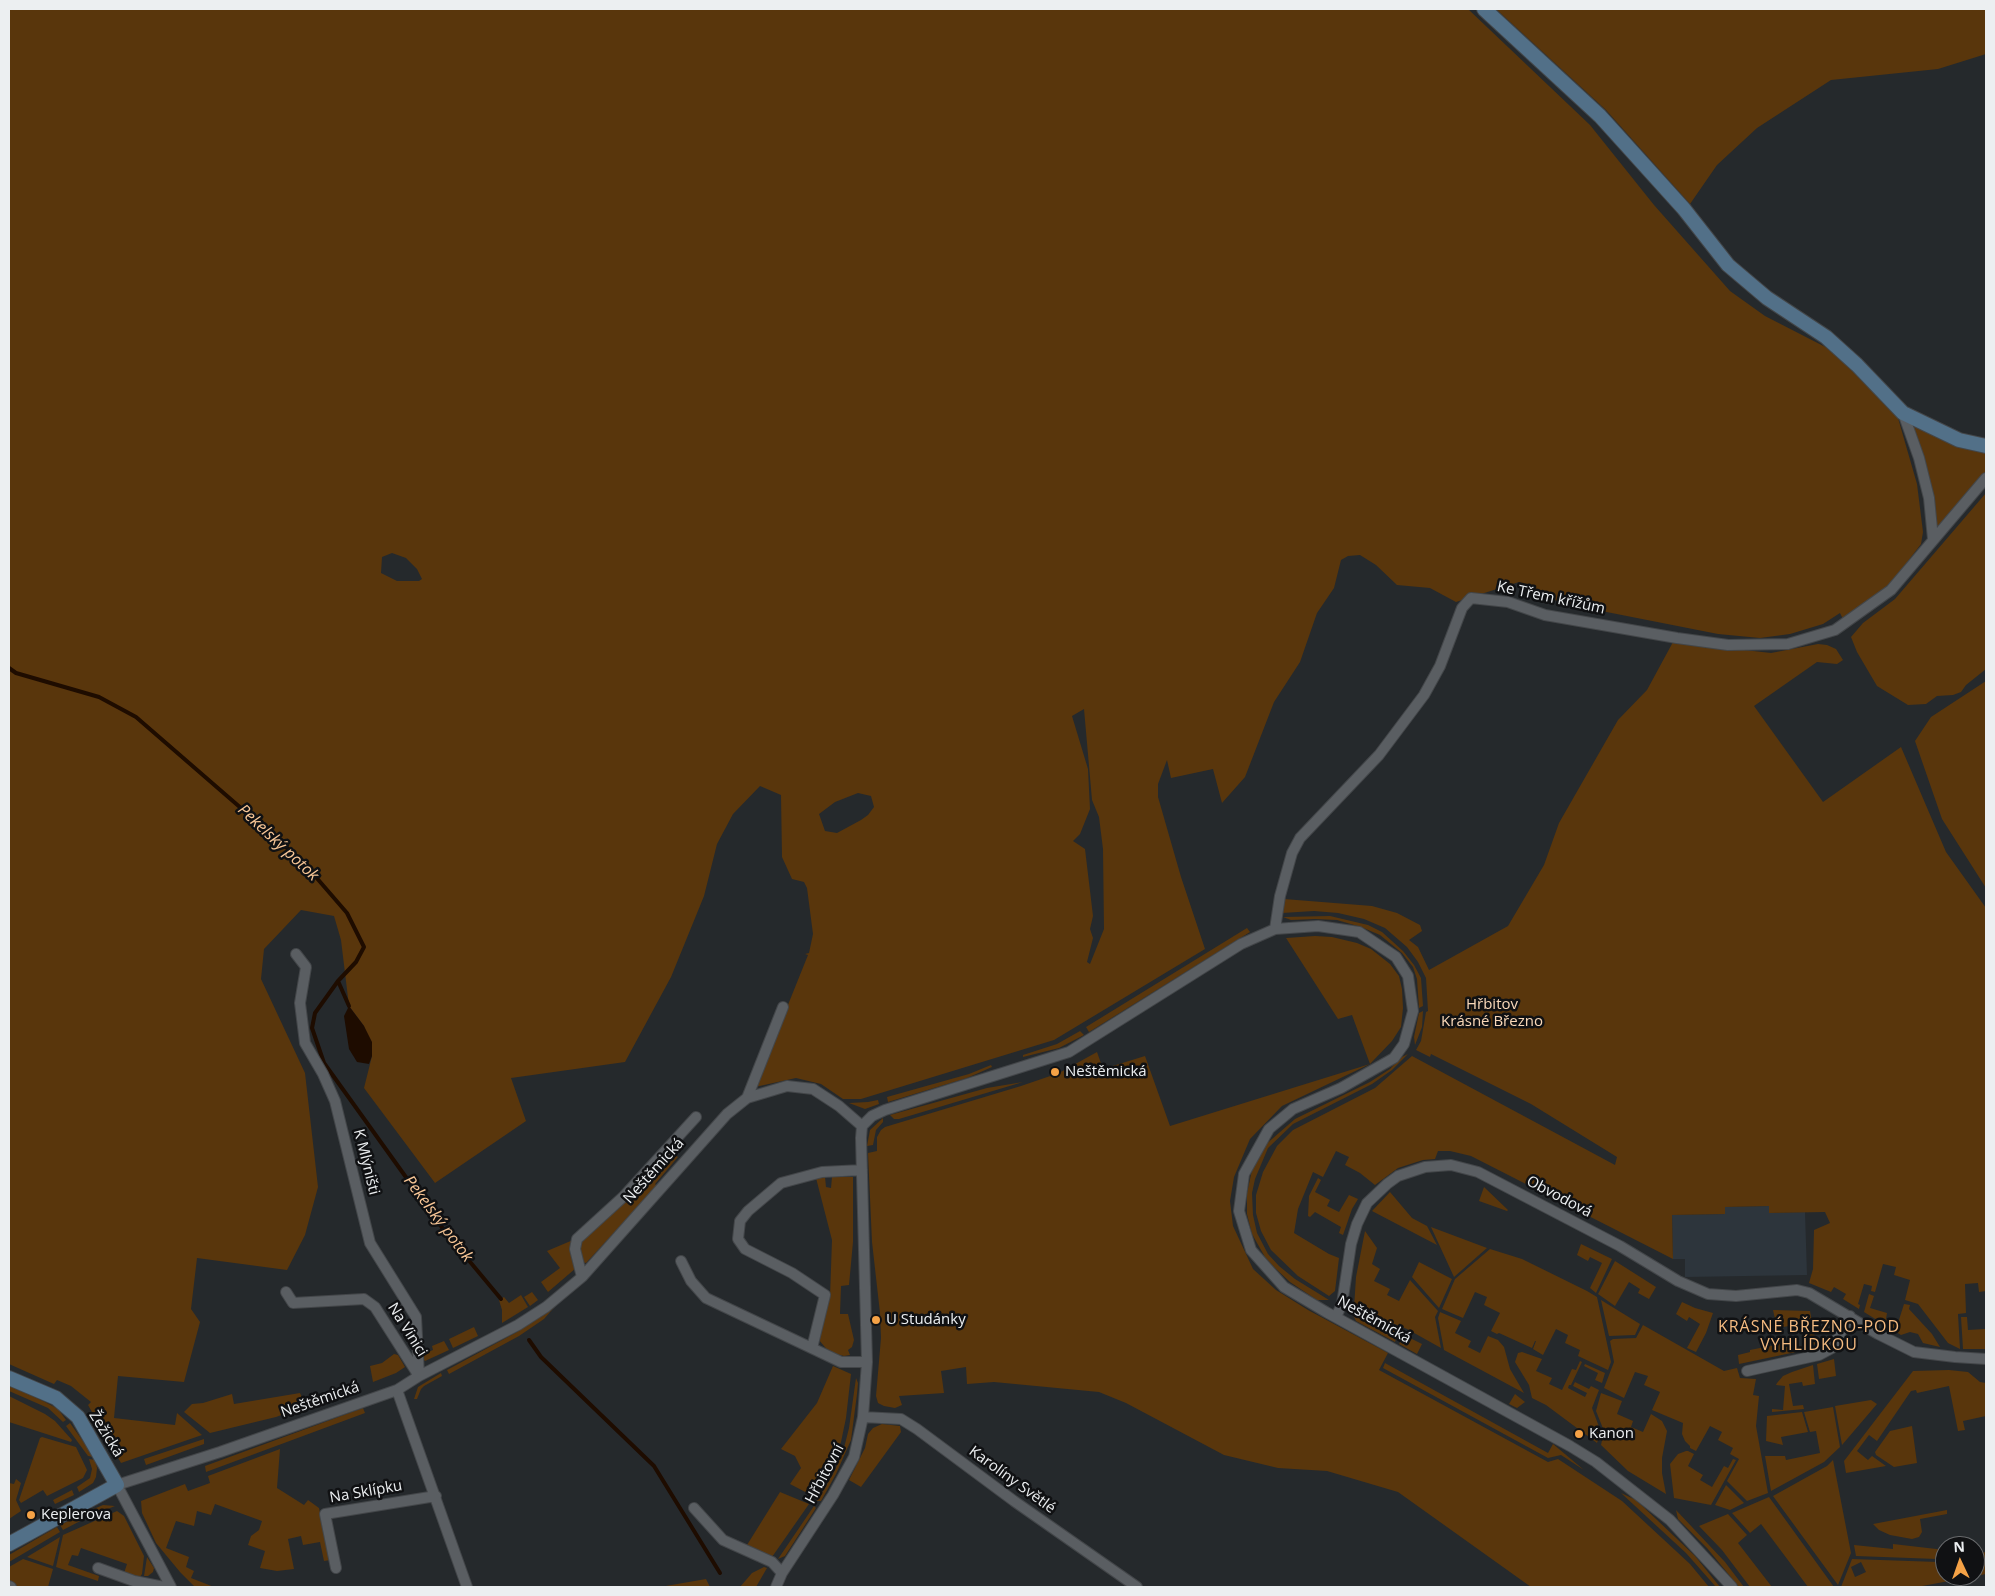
<!DOCTYPE html>
<meta charset="utf-8">
<style>
body{margin:0}
#map{position:relative;width:1995px;height:1596px;overflow:hidden;background:#25292c;font-family:"Open Sans",sans-serif}
canvas{display:block}
.frame{position:absolute;inset:0;border:10px solid #eceff1;pointer-events:none}
.north{position:absolute;left:1935px;top:1536px;width:50px;height:50px;box-sizing:border-box;background:#101113;border:1px solid #686a6c;border-radius:50%;rotate:357deg;font-size:14px;font-weight:700;line-height:20px;text-align:center;color:#eceff1}
.north::after{content:'';display:block;margin:auto;width:18px;height:22px;background:#f5a246;clip-path:polygon(50% 0,100% 100%,50% 72%,0 100%)}
</style>
<div id="map">
<canvas width="1995" height="1596"></canvas>
<div class="frame"></div>
<div class="north">N</div>
</div>
<script>
const context = document.querySelector('canvas').getContext('2d');
context.lineJoin = 'round';
function fillPath(path, color) { context.fillStyle = color; context.fill(path, 'evenodd'); }
const poly = rows => new Path2D(rows.map(r => 'M' + r).join(''));
function strokePath(path, color, width, dash) { context.strokeStyle = color; context.lineWidth = width; context.lineCap = dash ? 'butt' : 'round'; context.setLineDash(dash || []); context.stroke(path); }
function drawText(font, color, halo, rows, align = 'center') {
  context.font = font + ' "Open Sans",sans-serif'; context.lineWidth = 5; context.setLineDash([]); context.textBaseline = 'middle'; context.strokeStyle = halo; context.fillStyle = color; for (const [text, x, y, turn = 0] of rows) {
    context.save(); context.translate(x, y); context.rotate((+turn || 0) * Math.PI / 180); context.textAlign = isNaN(turn) ? turn : align; if (halo) context.strokeText(text, 0, 0); context.fillText(text, 0, 0); context.restore();
  }
}
fillPath(poly([
 [1769,1206,1770,1213,1805,1212,1807,1275,1685,1277,1685,1259,1673,1259,1672,1215,1724,1214,1725,1207]
]), '#2d353c');
fillPath(poly([
 [9,9,1468,9,1590,125,1654,205,1730,291,1765,316,1839,354,1898,418,1917,484,1923,532,1921,544,1889,586,1843,619,1840,613,1823,624,1790,634,1760,638,1718,634,1561,603,1519,582,1456,602,1430,588,1397,585,1376,565,1360,555,1348,556,1341,560,1334,588,1317,613,1300,662,1274,702,1245,777,1222,803,1213,769,1171,778,1167,760,1158,784,1158,797,1181,877,1205,949,1054,1040,861,1099,843,1099,821,1084,796,1078,755,1087,808,955,805,954,809,953,813,934,807,888,804,882,792,879,782,857,781,795,760,786,733,814,717,844,704,896,671,977,625,1062,511,1078,526,1121,435,1183,364,1088,372,1056,364,1026,349,1006,341,940,334,916,301,910,264,949,261,979,305,1073,318,1187,305,1235,287,1270,197,1258,191,1309,200,1322,184,1382,118,1376,114,1418,175,1425,177,1413,202,1435,121,1463,88,1405,91,1402,71,1386,57,1380,54,1384,9,1364],
 [392,553,406,558,417,569,422,579,419,581,397,581,381,573,382,557],
 [1084,709,1092,800,1099,817,1103,849,1104,929,1090,964,1087,962,1093,938,1090,929,1093,916,1085,849,1073,841,1080,834,1090,809,1088,769,1072,716],
 [858,793,871,796,874,807,868,815,861,820,837,833,825,831,819,814,835,802],
 [1496,9,1986,9,1986,54,1938,69,1831,80,1757,128,1717,165,1690,204,1606,110],
 [1910,420,1986,450,1986,471,1938,528,1935,525],
 [1986,493,1986,669,1966,685,1961,692,1953,695,1937,696,1926,704,1908,705,1877,686,1857,652,1851,637,1863,623,1895,599],
 [1673,642,1771,653,1818,644,1827,645,1836,649,1843,660,1837,664,1817,662,1754,706,1823,802,1901,747,1946,852,1986,908,1986,1291,1979,1292,1978,1283,1965,1284,1966,1313,1958,1314,1960,1349,1948,1343,1918,1304,1905,1300,1910,1280,1894,1275,1896,1267,1883,1264,1875,1292,1871,1291,1872,1286,1864,1284,1858,1304,1860,1305,1859,1309,1843,1299,1846,1294,1834,1287,1831,1292,1809,1283,1813,1269,1814,1230,1830,1223,1825,1212,1769,1213,1769,1206,1725,1207,1725,1214,1672,1215,1673,1259,1471,1156,1450,1151,1438,1151,1435,1159,1423,1160,1398,1168,1375,1185,1360,1173,1345,1165,1349,1157,1336,1151,1323,1177,1313,1172,1298,1209,1294,1233,1329,1254,1339,1258,1335,1291,1329,1296,1298,1276,1271,1250,1261,1231,1256,1213,1256,1195,1263,1172,1277,1146,1293,1130,1375,1088,1412,1056,1615,1165,1617,1157,1531,1104,1431,1054,1430,1057,1416,1050,1421,1041,1426,1012,1428,1011,1426,978,1418,962,1407,947,1385,928,1364,919,1338,913,1314,911,1282,913,1284,899,1372,906,1397,913,1420,925,1422,931,1409,940,1418,947,1429,970,1508,926,1544,865,1559,823,1618,720,1647,690],
 [1986,681,1986,888,1942,819,1915,741,1931,717],
 [1330,916,1368,925,1382,932,1403,951,1414,965,1421,978,1423,1006,1419,1008,1417,979,1413,967,1402,953,1380,935,1361,927,1337,920,1315,919,1291,920,1283,917],
 [1247,928,1250,932,1089,1032,1086,1027],
 [1315,936,1332,937,1357,943,1371,949,1390,964,1399,976,1402,989,1403,1008,1401,1027,1392,1041,1370,1064,1282,1106,1250,1139,1234,1177,1230,1201,1233,1226,1253,1269,1276,1290,1308,1310,1388,1353,1379,1370,1548,1462,1558,1459,1622,1501,1690,1564,1709,1587,1531,1587,1398,1492,1327,1471,1278,1468,1224,1455,1126,1403,1099,1392,994,1382,967,1384,966,1367,941,1371,944,1393,899,1396,902,1405,895,1408,884,1406,878,1403,876,1396,881,1338,880,1313,872,1242,868,1153,877,1151,877,1137,881,1130,885,1127,1021,1086,1059,1073,1097,1052,1103,1069,1145,1056,1170,1126,1370,1064,1352,1015,1338,1019,1286,938],
 [1423,1011,1422,1027,1415,1045,1414,1037,1419,1013],
 [1080,1031,1084,1035,1059,1048,1023,1057,1023,1055,1057,1044],
 [1408,1054,1392,1070,1372,1084,1293,1124,1268,1148,1255,1179,1252,1193,1253,1215,1257,1233,1268,1254,1279,1266,1295,1279,1329,1300,1317,1300,1290,1282,1275,1268,1265,1257,1252,1234,1247,1214,1247,1193,1252,1170,1264,1146,1295,1119,1370,1082,1390,1069,1400,1058],
 [991,1065,992,1067,967,1078,888,1102,887,1097,969,1074],
 [1023,1082,899,1119,894,1119,890,1115,987,1088],
 [878,1100,879,1104,865,1109,849,1103,868,1102],
 [883,1118,883,1122,876,1130,873,1145,867,1146,870,1130],
 [671,1152,678,1157,655,1184,657,1186,586,1263,582,1262,578,1249,580,1240,627,1198],
 [825,1177,826,1187,831,1188,832,1177,853,1177,853,1242,849,1285,841,1286,840,1314,848,1314,854,1340,852,1347,848,1350,850,1355,844,1356,829,1352,819,1340,819,1332,823,1298,830,1297,832,1240,816,1178],
 [1318,1178,1321,1180,1315,1192,1330,1200,1327,1206,1339,1212,1349,1195,1358,1199,1352,1209,1343,1235,1339,1233,1341,1227,1315,1212,1310,1217,1308,1216,1309,1196],
 [1484,1187,1508,1210,1507,1211,1479,1201],
 [1390,1192,1412,1218,1427,1226,1437,1245,1372,1211],
 [1431,1227,1487,1248,1454,1277],
 [1365,1231,1377,1248,1372,1264,1380,1269,1374,1281,1390,1289,1387,1295,1399,1301,1410,1280,1438,1311,1435,1317,1441,1348,1407,1329,1354,1308,1356,1277],
 [573,1240,576,1268,548,1292,541,1282,560,1268,547,1251],
 [1581,1244,1612,1259,1596,1293,1590,1288,1602,1263,1590,1257,1588,1261,1577,1255],
 [1490,1249,1522,1259,1587,1291,1597,1297,1611,1362,1608,1370,1578,1356,1580,1350,1565,1343,1568,1335,1556,1329,1543,1355,1533,1349,1536,1341,1535,1341,1532,1348,1499,1333,1497,1334,1491,1331,1500,1313,1484,1305,1487,1297,1475,1292,1463,1318,1442,1309,1455,1279],
 [1615,1261,1656,1287,1649,1299,1638,1293,1640,1289,1629,1282,1615,1306,1598,1294],
 [1419,1262,1452,1279,1439,1308,1412,1277],
 [532,1292,538,1300,530,1306,524,1297],
 [1869,1294,1874,1296,1870,1308,1887,1313,1886,1319,1898,1323,1904,1304,1910,1305,1909,1309,1932,1334,1940,1347,1923,1343,1918,1334,1910,1332,1901,1335,1864,1312],
 [521,1295,528,1307,502,1323,502,1310,499,1300,504,1297,509,1303],
 [1601,1300,1640,1324,1635,1335,1609,1336],
 [1682,1302,1695,1308,1713,1313,1706,1333,1696,1352,1687,1348,1700,1324,1689,1317,1687,1321,1676,1314],
 [558,1303,544,1319,519,1336,449,1374,447,1370,517,1332],
 [1773,1310,1810,1311,1816,1344,1807,1347,1802,1319,1789,1322,1789,1326,1777,1328],
 [1440,1312,1461,1321,1455,1333,1471,1341,1468,1347,1480,1353,1488,1336,1498,1340,1504,1347,1510,1369,1524,1393,1444,1350,1438,1318],
 [1352,1313,1397,1331,1398,1334,1395,1342,1356,1321],
 [1961,1317,1967,1317,1968,1330,1985,1329,1986,1349,1963,1349],
 [1643,1325,1724,1371,1737,1368,1740,1378,1756,1379,1753,1395,1759,1396,1756,1426,1768,1493,1747,1501,1727,1481,1739,1459,1730,1454,1733,1448,1718,1440,1722,1432,1710,1426,1696,1451,1690,1448,1690,1446,1685,1441,1682,1434,1683,1423,1652,1410,1660,1392,1644,1385,1648,1376,1635,1372,1624,1398,1604,1388,1614,1362,1610,1341,1613,1339,1636,1338],
 [474,1327,478,1336,453,1348,449,1339],
 [1404,1335,1422,1344,1417,1354,1399,1344],
 [444,1341,449,1350,425,1361,422,1358,423,1354,433,1350,432,1346],
 [1780,1344,1780,1346,1793,1344,1794,1347,1804,1346,1804,1349,1796,1352,1739,1364,1738,1355,1750,1352,1750,1350],
 [1522,1352,1542,1359,1536,1371,1552,1378,1549,1384,1562,1390,1572,1369,1576,1370,1580,1361,1582,1362,1571,1385,1569,1385,1568,1388,1585,1397,1587,1393,1573,1386,1575,1382,1589,1389,1591,1386,1599,1390,1592,1408,1601,1432,1597,1443,1546,1405,1532,1398,1529,1385,1515,1362,1518,1353],
 [394,1354,398,1355,405,1367,396,1373,373,1382,370,1366,382,1363],
 [1834,1359,1836,1376,1819,1379,1817,1364],
 [1385,1363,1548,1453,1553,1444,1584,1470,1561,1455,1548,1458,1383,1368],
 [1585,1364,1605,1373,1602,1383,1595,1380,1598,1373,1584,1366],
 [1813,1365,1815,1384,1803,1386,1802,1382,1789,1384,1793,1406,1803,1405,1804,1409,1772,1412,1772,1409,1783,1410,1785,1386,1776,1385,1777,1383,1783,1376,1792,1372],
 [833,1366,851,1374,846,1418,841,1442,830,1467,813,1496,790,1484,801,1468,795,1456,781,1449,817,1403],
 [1949,1370,1968,1372,1980,1382,1986,1383,1986,1416,1963,1421,1965,1430,1958,1431,1949,1386,1917,1393,1916,1390,1911,1391,1877,1441,1869,1435,1857,1451,1868,1460,1872,1456,1886,1466,1846,1473,1844,1461,1913,1371],
 [441,1373,442,1376,424,1386,421,1389,417,1399,414,1399,418,1387],
 [856,1378,858,1383,857,1394,851,1440,836,1474,821,1501,817,1501,833,1474,843,1452,849,1428],
 [9,1385,45,1402,58,1409,66,1420,63,1422,48,1408,9,1391],
 [300,1393,306,1406,276,1417,210,1433,184,1412,192,1404,203,1403,232,1394,234,1404],
 [1601,1393,1622,1401,1617,1414,1633,1421,1631,1427,1643,1432,1651,1414,1662,1421,1667,1431,1662,1458,1662,1473,1666,1494,1628,1471,1601,1445,1604,1431,1596,1411],
 [1515,1394,1525,1402,1517,1408,1509,1404],
 [9,1396,45,1414,55,1421,72,1440,71,1442,9,1422],
 [1871,1400,1877,1404,1842,1445,1835,1406],
 [1833,1407,1840,1447,1824,1462,1771,1491,1765,1456,1785,1456,1786,1460,1820,1453,1816,1431,1810,1432,1804,1412],
 [363,1408,365,1413,206,1472,205,1466],
 [1802,1412,1808,1432,1781,1437,1783,1445,1766,1441,1767,1416],
 [70,1423,92,1454,94,1457,88,1456,66,1426],
 [882,1424,900,1426,901,1432,861,1487,849,1480,865,1448,868,1434,873,1428],
 [1912,1426,1917,1463,1894,1467,1876,1455,1875,1452,1890,1431],
 [42,1437,76,1447,87,1470,83,1478,47,1496,43,1490,21,1503,19,1500,40,1438],
 [204,1439,204,1444,146,1465,144,1459],
 [280,1449,277,1488,304,1505,308,1500,319,1508,330,1560,324,1561,320,1542,303,1545,301,1536,288,1539,294,1569,277,1571,260,1568,265,1551,248,1545,251,1536,259,1530,262,1521,215,1504,211,1515,197,1511,194,1526,176,1521,166,1548,189,1557,186,1567,194,1571,191,1578,214,1587,195,1587,180,1572,156,1543,142,1513,141,1501,185,1484,188,1491,210,1483,208,1476],
 [1686,1451,1688,1451,1694,1454,1688,1466,1703,1475,1700,1480,1712,1487,1724,1466,1728,1468,1733,1459,1736,1460,1711,1505,1674,1498,1670,1464,1678,1454],
 [89,1459,95,1460,97,1468,96,1477,93,1483,79,1492,77,1487,90,1478,92,1469],
 [1833,1460,1851,1553,1838,1585,1773,1496,1827,1466],
 [16,1479,21,1483,16,1500,21,1511,9,1519,9,1483,14,1484],
 [1726,1485,1744,1503,1730,1510,1715,1505],
 [72,1490,74,1495,55,1504,53,1500],
 [780,1492,809,1504,772,1557,747,1545],
 [1621,1493,1636,1500,1695,1556,1720,1587,1716,1587,1686,1553],
 [1769,1497,1834,1587,1808,1587,1761,1524,1750,1533,1732,1513],
 [103,1505,115,1506,91,1516,89,1511],
 [814,1506,816,1508,785,1556,778,1559],
 [1676,1510,1725,1562,1744,1587,1739,1587,1707,1548,1678,1519],
 [1947,1510,1947,1514,1920,1519,1922,1532,1919,1537,1912,1539,1890,1535,1879,1530,1873,1524],
 [117,1511,124,1516,144,1556,142,1574,140,1577,124,1573,127,1564,81,1548,78,1556,72,1555,68,1565,99,1576,98,1581,56,1567,63,1535],
 [1728,1514,1747,1535,1738,1543,1772,1587,1750,1587,1722,1550,1699,1526],
 [82,1515,84,1519,63,1530,60,1525],
 [57,1527,60,1532,9,1562,9,1555],
 [60,1537,53,1566,27,1557],
 [1893,1544,1945,1550,1945,1557,1937,1559,1856,1556,1854,1545,1893,1549],
 [1986,1552,1986,1574,1976,1576,1975,1554],
 [147,1557,154,1568,153,1572,148,1576,144,1576],
 [23,1559,53,1569,48,1587,18,1587,9,1581,9,1567],
 [1852,1559,1938,1562,1945,1560,1945,1576,1964,1576,1965,1578,1917,1587,1841,1587],
 [1861,1562,1866,1572,1855,1577,1851,1567],
 [764,1567,767,1568,756,1587,740,1587,752,1573],
 [706,1579,710,1587,660,1587]
]), '#59360c');
fillPath(poly([
 [349,1006,364,1026,372,1042,372,1056,369,1064,357,1062,349,1049,344,1016]
]), '#1e0c00');
strokePath(poly([
 [9,668,16,673,99,697,136,717,302,861,347,913,364,947,356,962,338,981,315,1013,312,1028,324,1063,446,1233,501,1299],
 [338,981,349,1006],
 [529,1340,541,1357,654,1466,720,1573]
]), '#1e0c00', 4);
const street = poly([
 [1903,413,1919,458,1929,498,1933,539],
 [1275,929,1280,896,1292,853,1300,838,1379,755,1424,695,1440,666,1462,608,1471,598,1508,602,1545,615,1677,638,1728,645,1788,644,1835,630,1891,590,1986,478],
 [296,954,306,967,300,1003,305,1043,323,1074,335,1101,370,1243,416,1317,419,1376],
 [747,1098,783,1007],
 [862,1126,872,1116,885,1110,1069,1052,1241,944,1275,929,1318,926,1359,932,1396,957,1408,976,1413,1011,1404,1044,1394,1058,1341,1088,1293,1109,1269,1129,1244,1174,1239,1211,1251,1250,1284,1287,1326,1312,1570,1446,1596,1462,1670,1520,1732,1587],
 [681,1261,691,1281,706,1298,841,1362,867,1362],
 [582,1277,575,1249,577,1239,623,1197,696,1117],
 [286,1292,293,1303,364,1299,375,1307,419,1376],
 [1336,1317,1342,1304,1351,1244,1357,1224,1367,1203,1387,1184,1398,1176,1425,1167,1451,1165,1478,1172,1620,1246,1678,1281,1708,1294,1736,1296,1797,1290,1809,1293,1878,1334,1914,1352,1955,1357,1986,1359],
 [812,1348,825,1295,792,1273,745,1249,738,1239,740,1221,748,1211,781,1183,822,1172,862,1170],
 [1747,1371,1819,1355,1832,1348,1850,1316],
 [397,1390,467,1587],
 [863,1417,901,1419,917,1429,1014,1501,1137,1587],
 [694,1508,723,1540,772,1562,782,1573],
 [98,1568,134,1581,164,1587],
 [336,1568,325,1514,436,1496],
 [9,1586,11,1587],
 [171,1587,117,1485,220,1452,397,1390,419,1376,518,1325,546,1307,582,1277,727,1114,747,1098,787,1086,813,1089,839,1106,862,1126],
 [776,1587,782,1573,833,1495,854,1457,863,1417,867,1362,861,1138,862,1126]
]);
const secondary = poly([
 [1484,9,1600,116,1684,209,1728,265,1767,298,1826,337,1857,365,1903,413,1959,440,1986,446],
 [9,1378,56,1398,78,1417,117,1485,9,1544]
]);
strokePath(street, '#434649', 12);
strokePath(secondary, '#434649', 16);
strokePath(street, '#5a5e62', 10);
strokePath(secondary, '#527088', 14);
for (const [x, y, r, color] of [
 [1055,1072,5,"#f5a246"],
 [876,1320,5,"#f5a246"],
 [1579,1434,5,"#f5a246"],
 [31,1515,5,"#f5a246"]
]) { const dot = new Path2D(); dot.arc(x, y, r, 0, 2 * Math.PI); context.fillStyle = color; context.fill(dot); strokePath(dot, '#101113', 2); }
drawText('15px', '#eceff1', '#101113', [
 ["Ke Třem křížům",1551,598,12],
 ["K Mlýništi",366,1162,76],
 ["Neštěmická",654,1171,-48],
 ["Obvodová",1559,1197,28],
 ["Neštěmická",1374,1320,29],
 ["Na Vinici",407,1330,58],
 ["Neštěmická",320,1400,-19],
 ["Žežická",106,1434,58],
 ["Hřbitovní",825,1474,-62],
 ["Karolíny Světlé",1012,1480,36],
 ["Na Sklípku",366,1492,-10]
]);
drawText('15px', '#fad9b9', '#101113', [
 ["Hřbitov",1492,1005],
 ["Krásné Březno",1492,1022]
]);
drawText('15px', '#eceff1', '#101113', [
 ["Neštěmická",1065,1072],
 ["U Studánky",886,1320],
 ["Kanon",1589,1434],
 ["Keplerova",41,1515]
], 'left');
drawText('italic 16px', '#f9c797', '#101113', [
 ["Pekelský potok",278,843,43],
 ["Pekelský potok",438,1219,53]
]);
context.letterSpacing = '1px';
drawText('16px', '#f5bb81', '#101113', [
 ["KRÁSNÉ BŘEZNO-POD",1809,1327],
 ["VYHLÍDKOU",1809,1345]
]);
context.letterSpacing = '0px';
</script>
